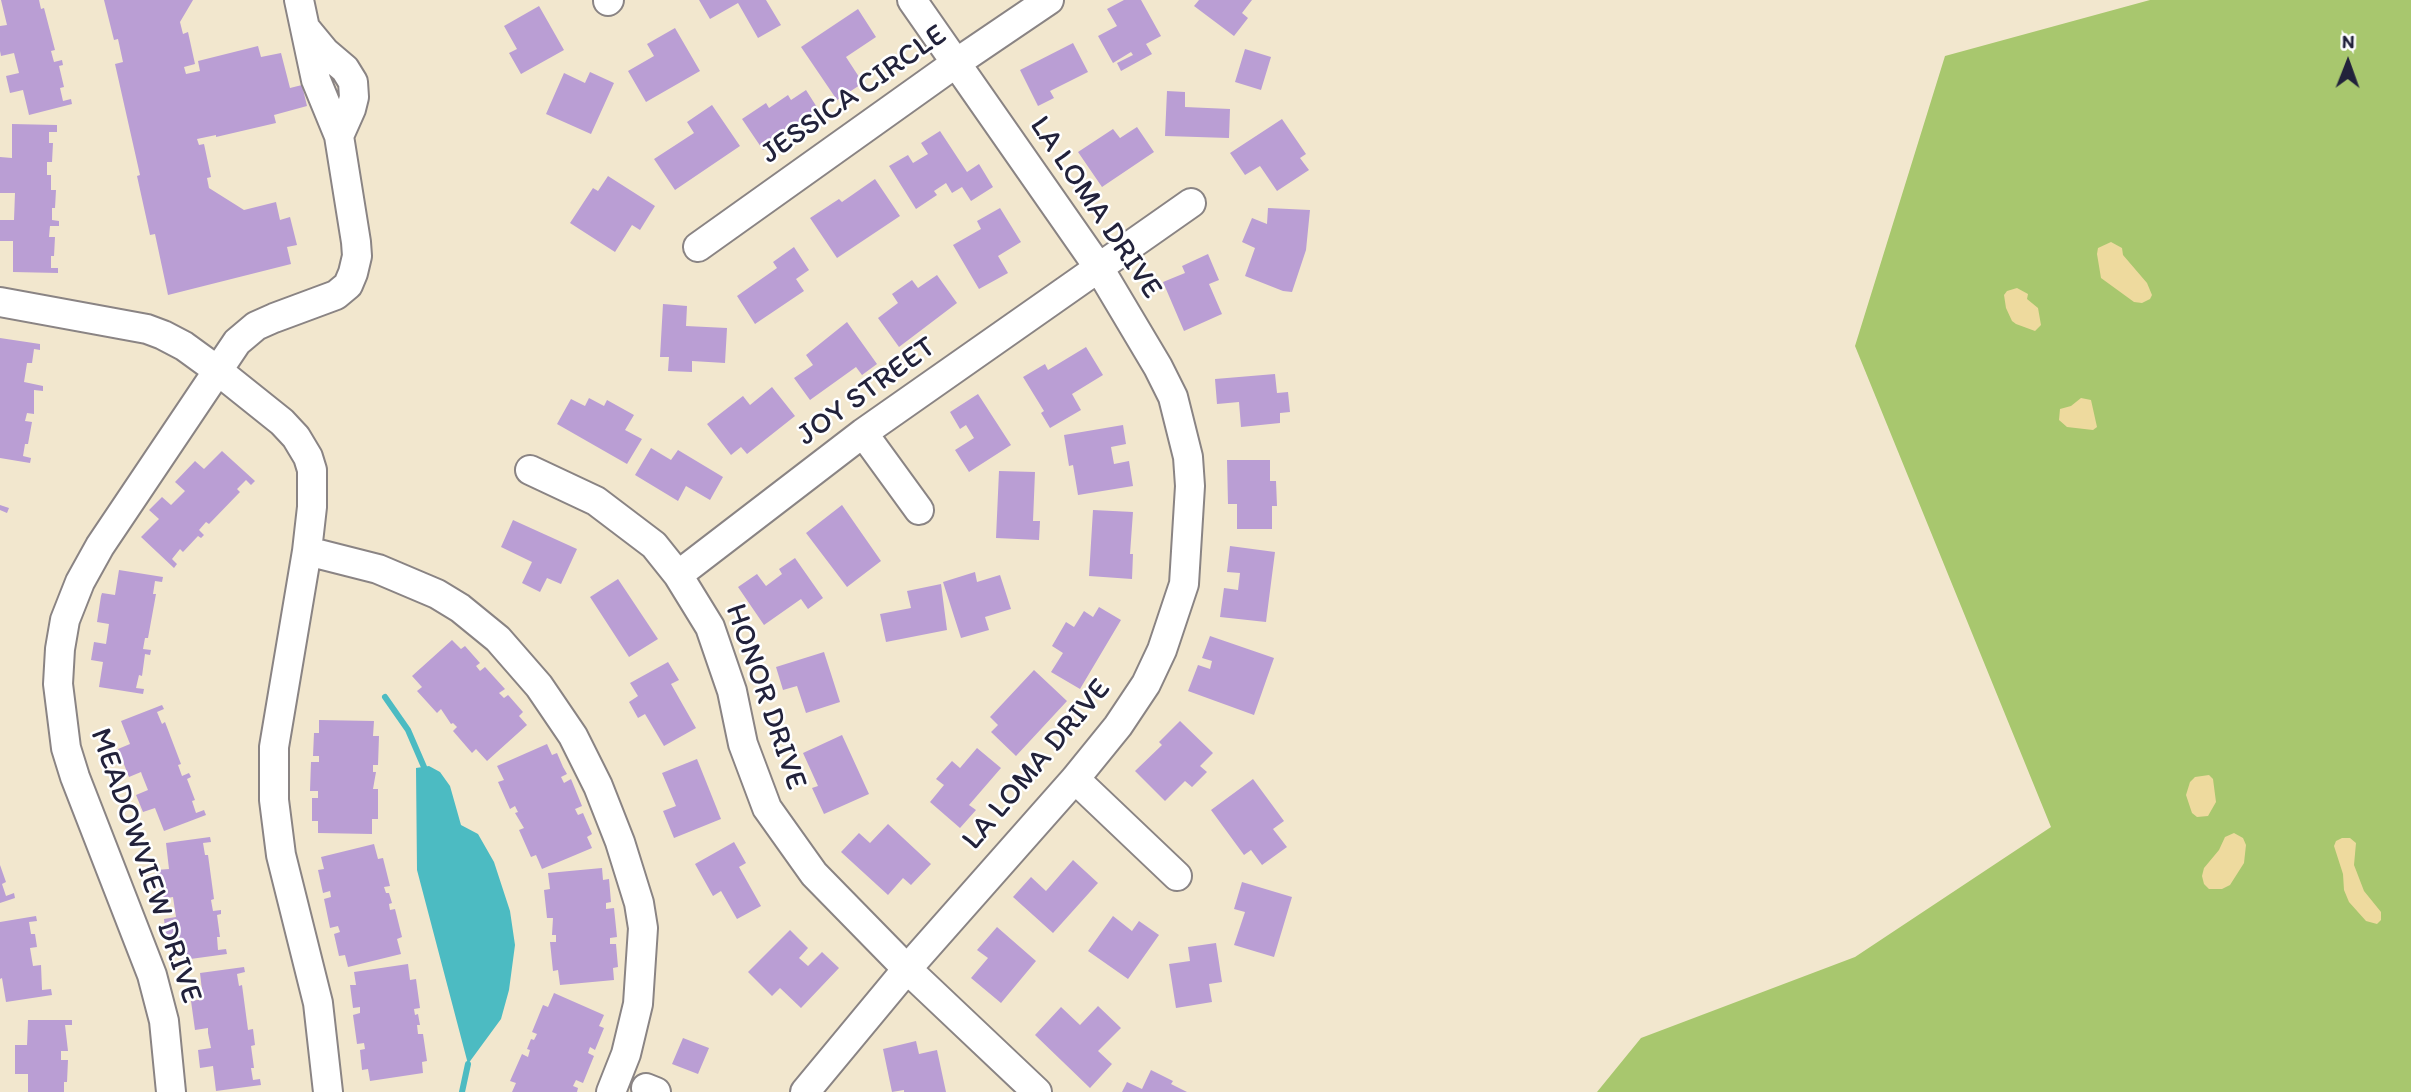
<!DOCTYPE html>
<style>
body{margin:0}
#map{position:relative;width:2411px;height:1092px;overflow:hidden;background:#f2e7ce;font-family:Itim,sans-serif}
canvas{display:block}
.north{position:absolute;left:2313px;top:28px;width:70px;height:70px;-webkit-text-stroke:5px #fff;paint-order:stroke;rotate:1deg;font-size:19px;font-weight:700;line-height:28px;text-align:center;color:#22223b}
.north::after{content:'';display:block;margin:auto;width:24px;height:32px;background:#22223b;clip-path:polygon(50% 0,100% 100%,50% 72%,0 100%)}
</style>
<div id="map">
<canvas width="2411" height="1092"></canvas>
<div class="north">N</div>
</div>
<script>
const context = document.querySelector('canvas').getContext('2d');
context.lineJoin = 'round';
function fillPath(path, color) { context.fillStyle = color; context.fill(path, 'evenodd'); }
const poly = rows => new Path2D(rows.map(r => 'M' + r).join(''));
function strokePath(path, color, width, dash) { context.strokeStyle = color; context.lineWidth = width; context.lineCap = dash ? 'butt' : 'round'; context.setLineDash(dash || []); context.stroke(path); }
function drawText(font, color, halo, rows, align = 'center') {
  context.font = font + ' Itim,sans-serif'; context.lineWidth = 5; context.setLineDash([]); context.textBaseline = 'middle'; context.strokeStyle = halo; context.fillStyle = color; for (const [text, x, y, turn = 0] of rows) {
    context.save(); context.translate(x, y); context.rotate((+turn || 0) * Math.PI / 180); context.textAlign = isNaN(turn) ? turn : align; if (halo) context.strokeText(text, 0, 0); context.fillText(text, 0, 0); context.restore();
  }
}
fillPath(poly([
 [2150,0,2411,0,2411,1092,1597,1092,1641,1038,1855,957,2051,827,1855,346,1945,56]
]), '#a8c76e');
fillPath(poly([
 [2111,242,2122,248,2123,255,2147,283,2152,295,2150,299,2142,303,2134,302,2101,278,2097,254,2098,248],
 [2017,288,2028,294,2027,299,2038,308,2041,325,2035,331,2016,324,2012,321,2006,308,2004,295,2007,291],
 [2081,398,2091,400,2097,427,2093,430,2067,427,2059,420,2060,409,2071,406],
 [2209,775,2213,779,2216,802,2208,816,2197,817,2192,813,2186,795,2190,782,2195,777],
 [2234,833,2243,838,2246,845,2244,863,2230,885,2222,889,2209,889,2204,884,2202,876,2204,868,2219,850,2225,837],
 [2342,838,2350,838,2356,843,2354,865,2364,891,2381,912,2381,920,2377,924,2366,921,2349,902,2344,890,2343,874,2334,846,2336,841]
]), '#eeda9e');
fillPath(poly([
 [429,766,440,772,450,786,461,825,478,834,494,862,510,911,515,945,509,990,501,1019,468,1064,417,870,416,768]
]), '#4cbbc2');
strokePath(poly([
 [385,697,408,730,424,767],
 [462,1092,468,1064]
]), '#4cbbc2', 6);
fillPath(poly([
 [1,0,39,0,41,9,44,8,55,50,51,51,54,62,62,60,63,65,59,66,64,87,60,88,63,101,71,99,72,104,29,115,23,90,10,93,6,76,19,73,14,53,1,56,0,51,0,26,7,25],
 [104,0,193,0,180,22,183,34,188,32,195,64,184,67,186,74,200,71,198,61,258,46,261,57,281,53,290,88,302,85,307,106,274,115,276,123,216,137,216,135,197,139,199,145,204,144,211,177,207,178,209,188,244,210,276,202,280,220,290,217,297,245,287,247,291,264,168,295,155,234,150,235,137,176,140,175,115,64,123,62,118,39,114,40],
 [699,0,766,0,781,25,758,38,738,3,710,19],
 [1124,0,1141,0,1161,36,1146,44,1152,54,1121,71,1117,63,1133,55,1131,52,1113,63,1098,36,1117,26,1107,9],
 [1199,0,1252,0,1242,13,1248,18,1234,36,1194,6],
 [539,6,564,50,521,74,509,53,517,49,504,26],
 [858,9,876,37,846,57,863,83,837,100,801,47],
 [675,28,700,71,646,102,628,71,654,56,647,44],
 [1073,43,1088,72,1050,91,1054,98,1038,106,1020,70],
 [1245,49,1271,57,1261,90,1235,82],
 [590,72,614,83,591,134,546,114,564,73,585,83],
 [806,90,820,112,763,150,742,119,766,103,769,108,788,95,791,100],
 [1167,91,1185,92,1185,107,1230,109,1229,138,1165,136],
 [712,105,740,146,675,190,654,159,694,133,687,122],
 [1282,119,1306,154,1300,158,1309,170,1277,191,1260,166,1245,175,1230,153],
 [12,124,57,125,57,132,49,132,49,143,53,143,52,162,47,162,47,175,51,175,51,190,56,190,55,208,52,208,52,220,59,221,59,226,50,226,49,237,55,237,54,256,51,256,51,268,58,268,58,273,13,272,13,241,0,241,0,220,14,220,15,193,0,193,0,157,12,158],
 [1137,127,1154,152,1102,187,1078,152,1113,129,1120,138],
 [940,131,967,172,979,164,993,187,971,201,962,187,952,193,946,183,934,191,937,195,916,209,889,166,908,155,913,163,928,154,921,143],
 [608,176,655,206,640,230,632,225,615,252,570,223,593,188,598,191],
 [875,179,900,216,837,258,810,218,839,199,842,202],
 [1000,208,1021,242,998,256,1008,273,979,289,953,245,981,229,977,221],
 [1268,208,1310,210,1306,250,1292,292,1283,291,1245,276,1255,248,1242,242,1252,218,1267,224],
 [794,247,809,270,796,279,804,291,755,324,737,296,777,268,773,262],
 [1208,254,1219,280,1209,284,1222,314,1184,331,1163,282,1185,273,1182,266],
 [937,275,957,303,899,347,878,318,898,303,892,294,912,280,918,288],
 [663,304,687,306,686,326,727,328,725,363,692,361,692,372,668,371,669,357,660,357],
 [847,322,877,364,862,375,856,367,810,400,794,378,813,365,806,355],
 [0,338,40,344,40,350,34,349,32,363,27,363,24,382,43,386,43,391,34,390,34,414,27,413,25,421,32,422,28,444,25,444,23,456,31,458,30,463,0,458],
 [1086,347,1103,375,1072,394,1081,410,1050,428,1041,413,1044,411,1023,377,1045,364,1048,370],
 [1275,374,1277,393,1288,392,1290,412,1280,413,1280,423,1241,427,1239,402,1217,404,1215,379],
 [772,387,795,416,747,454,741,447,731,455,707,424,743,396,750,405],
 [978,394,1011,445,969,472,955,450,974,438,966,425,960,429,950,412],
 [589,398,604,406,607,400,634,415,625,430,642,439,627,464,557,424,571,399,585,406],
 [1123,425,1126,444,1111,447,1114,464,1129,461,1133,486,1078,495,1073,465,1069,466,1064,435],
 [651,448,671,460,678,450,723,477,710,500,686,486,678,501,635,475],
 [222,451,255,481,251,485,246,480,237,489,240,492,209,524,206,522,199,530,204,535,201,538,198,536,183,552,180,549,172,559,177,564,174,568,141,537,159,519,149,510,162,497,171,505,185,491,175,482,195,461,204,469],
 [1227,460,1270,460,1270,481,1276,481,1277,506,1272,506,1272,529,1237,529,1237,504,1228,504],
 [999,471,1035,472,1033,521,1040,521,1039,540,996,538],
 [0,505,9,508,7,513,0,510],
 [842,505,881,561,847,587,806,533],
 [1093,510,1133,512,1130,554,1133,554,1132,579,1089,576],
 [513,520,577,549,561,584,547,578,540,592,522,583,532,562,501,547],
 [1230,546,1275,552,1266,622,1220,617,1224,588,1238,590,1240,573,1227,572],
 [795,558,823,598,808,609,801,599,764,625,738,587,757,574,766,586,782,574,779,569],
 [119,570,163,577,162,582,155,581,153,594,156,594,148,638,145,638,143,649,151,650,150,655,145,654,142,676,139,675,136,688,144,689,143,694,99,687,103,662,91,660,94,642,106,644,109,624,97,622,101,596,102,593,115,595],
 [975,572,977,582,1000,575,1011,609,985,617,989,630,961,638,943,582],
 [618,579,658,639,629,657,590,597],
 [941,584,947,630,886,642,880,614,911,608,907,591],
 [1099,607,1121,620,1080,689,1051,672,1063,653,1052,646,1066,622,1074,627,1084,611,1093,617],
 [1210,636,1274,658,1254,715,1188,691,1198,665,1210,669,1212,661,1202,658],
 [452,640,461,649,465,646,480,663,476,666,480,671,485,667,505,689,499,693,504,698,508,695,509,696,523,712,519,716,527,725,487,761,476,749,472,753,453,731,457,727,453,723,451,724,441,709,437,713,417,691,422,687,412,676],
 [824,652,840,702,806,713,797,686,783,690,776,667],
 [668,662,679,680,671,684,696,728,664,746,645,714,638,718,629,702,638,696,630,683],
 [1034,670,1067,701,1016,756,991,732,998,725,990,717],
 [162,705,164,709,157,712,162,724,165,722,181,764,178,765,182,776,189,773,191,777,187,779,195,800,192,801,196,813,204,810,206,815,164,831,155,808,143,812,136,795,148,790,142,775,141,772,129,777,118,749,130,744,121,721],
 [319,720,374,721,373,736,379,736,378,765,373,765,373,772,376,772,373,789,378,789,378,819,372,819,372,834,318,833,318,821,312,821,312,798,318,798,318,791,310,791,311,762,319,762,319,756,313,756,314,733,319,733],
 [1180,721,1213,753,1200,766,1207,772,1192,787,1185,781,1165,801,1135,771,1162,745,1159,742],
 [842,735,869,794,824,814,812,788,818,786,803,753],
 [547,744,552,755,557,753,563,767,567,774,561,777,564,783,571,779,582,806,575,809,578,815,583,813,592,834,587,837,592,848,542,869,536,855,531,857,519,830,524,828,515,813,518,812,515,806,510,809,498,782,504,780,497,766],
 [977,748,1001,768,969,805,976,810,960,828,930,802,944,785,936,779,952,761,960,768],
 [697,759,721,819,674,838,663,811,676,806,662,773],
 [1253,779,1284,821,1273,829,1287,847,1262,865,1251,850,1244,855,1211,810],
 [888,824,931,864,911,885,903,878,888,895,841,852,859,833,870,843],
 [210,837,211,842,203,843,205,855,208,855,214,899,211,900,213,911,221,910,221,914,217,915,220,937,217,937,218,950,226,949,227,954,183,960,179,936,166,937,164,919,176,917,173,897,161,899,156,870,169,869,166,843],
 [734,842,746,863,739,867,761,906,737,919,721,891,713,896,695,864],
 [374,844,378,859,383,858,390,886,384,887,386,893,389,893,392,903,389,904,390,910,395,909,402,937,397,939,401,954,348,967,345,955,339,956,334,934,340,932,338,926,330,928,324,899,331,897,330,891,323,893,318,870,324,869,321,857],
 [1073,860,1098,883,1053,933,1013,897,1031,877,1046,891],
 [0,865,6,882,2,884,6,896,14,893,15,898,0,903],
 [602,868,603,880,609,879,611,902,606,903,606,909,614,908,617,937,610,938,610,944,616,944,618,967,613,968,614,980,560,985,558,970,553,971,550,942,556,942,556,935,552,935,553,918,547,918,544,890,550,889,548,873],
 [1242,882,1292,897,1274,957,1234,945,1245,912,1234,909],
 [36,916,37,921,29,922,31,934,35,934,37,947,30,948,33,966,41,965,42,990,51,989,52,995,6,1002,2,978,0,979,0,922],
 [1113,916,1132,931,1139,921,1159,935,1128,979,1088,951],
 [997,927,1036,961,1001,1003,971,978,988,958,977,950],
 [790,930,808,948,799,958,808,966,822,952,839,968,801,1008,780,988,772,996,748,972],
 [1216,943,1222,982,1209,984,1212,1002,1176,1008,1169,964,1190,961,1188,947],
 [408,964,410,980,416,979,420,1008,414,1009,415,1015,418,1014,420,1025,417,1025,418,1034,423,1034,427,1061,422,1062,423,1073,370,1081,368,1069,362,1070,360,1050,365,1049,364,1043,357,1044,353,1015,360,1013,360,1007,353,1008,350,985,356,985,354,972],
 [244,967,245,972,237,974,239,986,242,985,248,1030,253,1029,255,1045,251,1046,254,1068,251,1068,253,1080,260,1079,261,1085,216,1091,213,1066,200,1068,198,1050,211,1048,208,1033,208,1028,195,1030,191,1001,203,999,200,973],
 [554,993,604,1015,599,1026,604,1028,595,1050,590,1047,588,1053,594,1056,583,1083,576,1080,573,1086,578,1088,577,1092,512,1092,516,1083,510,1081,522,1054,528,1057,530,1050,527,1049,531,1039,534,1040,537,1034,532,1032,543,1005,548,1007],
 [1098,1006,1121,1028,1098,1051,1112,1064,1090,1088,1035,1035,1061,1007,1080,1025],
 [28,1020,72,1020,72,1025,65,1025,68,1051,61,1051,61,1060,68,1060,67,1082,64,1082,64,1092,28,1092,28,1074,15,1074,15,1045,27,1045],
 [683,1038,709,1048,698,1074,672,1064],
 [916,1041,919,1054,937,1050,946,1092,904,1092,904,1090,892,1092,883,1049],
 [1151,1070,1173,1081,1171,1084,1187,1092,1122,1092,1127,1082,1142,1089]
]), '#ba9ed4');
const minor = poly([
 [608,1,609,0],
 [306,29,325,52,345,69,353,82,354,97,351,109,339,136],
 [698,247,956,63,1049,0],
 [0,302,147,329,163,335,184,346,217,370,282,422,296,437,308,457,312,470,312,507,307,551],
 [863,433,919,510],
 [530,470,596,501,654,545,678,575,710,627,732,691,743,744,767,808,814,874,907,969,1037,1092],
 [678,575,863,433,1191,203],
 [1075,779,1177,876],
 [646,1088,656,1092],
 [171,1092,164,1021,152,975,75,777,66,748,58,684,60,649,65,620,80,582,100,546,237,342,256,326,274,318,336,295,348,285,353,273,357,256,356,242,339,136,316,80,299,0],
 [328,1092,318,1003,281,855,274,800,274,747,307,551,378,569,437,594,460,608,498,639,539,686,573,736,598,786,620,842,639,903,643,928,638,1004,626,1054,611,1092],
 [805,1092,907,969,1075,779,1118,726,1146,684,1162,650,1184,584,1190,486,1188,457,1173,397,1158,367,1099,268,912,0]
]);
strokePath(minor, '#8a8484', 32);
strokePath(minor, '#fff', 28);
drawText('30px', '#22223b', '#fff', [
 ["JESSICA CIRCLE",854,95,-35],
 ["LA LOMA DRIVE",1095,208,56],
 ["JOY STREET",867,392,-36],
 ["HONOR DRIVE",765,697,71],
 ["LA LOMA DRIVE",1037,765,-50],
 ["MEADOWVIEW DRIVE",145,866,71]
]);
</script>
